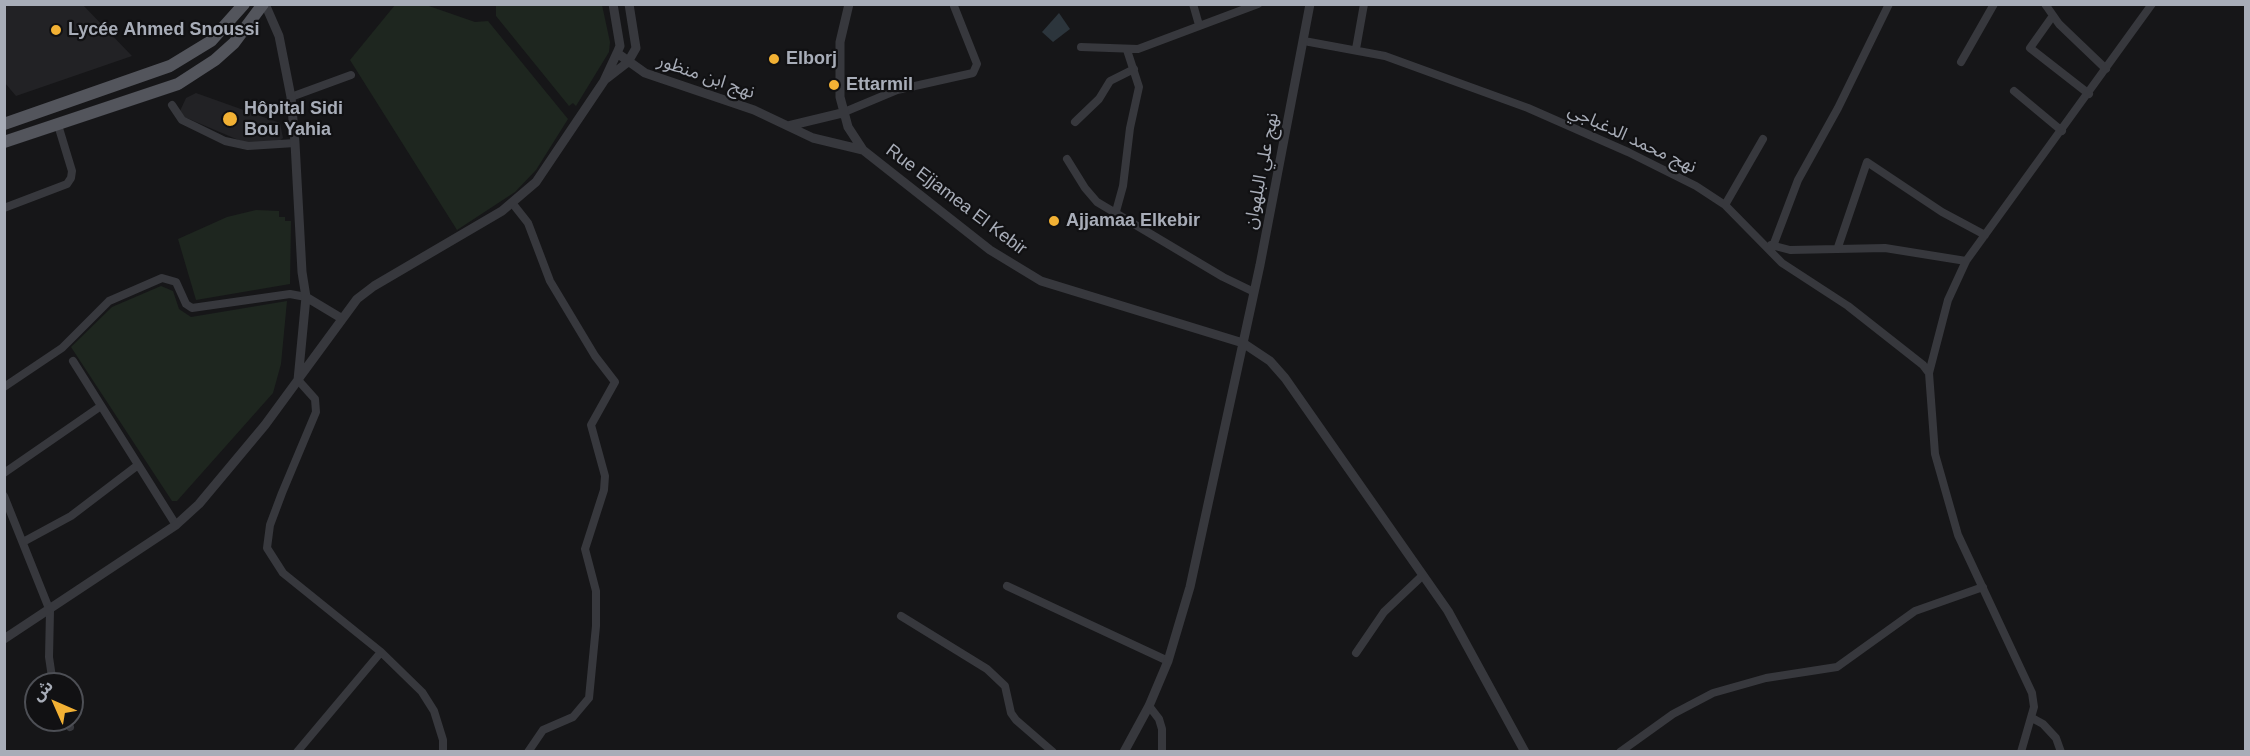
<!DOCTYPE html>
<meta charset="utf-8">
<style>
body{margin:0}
#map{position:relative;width:2250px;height:756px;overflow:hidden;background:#161618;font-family:Helvetica,"Noto Sans Arabic",sans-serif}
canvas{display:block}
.frame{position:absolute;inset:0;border:6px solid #a8adb8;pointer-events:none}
.north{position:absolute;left:24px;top:672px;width:60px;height:60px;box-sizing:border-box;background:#111113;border:2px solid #4d4f55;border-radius:50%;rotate:315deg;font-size:16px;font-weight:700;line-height:24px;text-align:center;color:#a8adb8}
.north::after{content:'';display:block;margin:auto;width:21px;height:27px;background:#f2b134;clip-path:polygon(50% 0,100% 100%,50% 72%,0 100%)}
</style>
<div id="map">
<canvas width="2250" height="756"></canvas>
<div class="frame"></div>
<div class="north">ش</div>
</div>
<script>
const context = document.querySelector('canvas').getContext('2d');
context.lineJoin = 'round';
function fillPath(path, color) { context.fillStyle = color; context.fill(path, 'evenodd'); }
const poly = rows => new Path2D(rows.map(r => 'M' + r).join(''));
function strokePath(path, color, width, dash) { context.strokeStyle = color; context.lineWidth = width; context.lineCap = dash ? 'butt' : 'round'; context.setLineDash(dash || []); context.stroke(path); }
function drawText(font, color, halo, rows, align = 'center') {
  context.font = font + ' Helvetica,"Noto Sans Arabic",sans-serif'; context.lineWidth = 4.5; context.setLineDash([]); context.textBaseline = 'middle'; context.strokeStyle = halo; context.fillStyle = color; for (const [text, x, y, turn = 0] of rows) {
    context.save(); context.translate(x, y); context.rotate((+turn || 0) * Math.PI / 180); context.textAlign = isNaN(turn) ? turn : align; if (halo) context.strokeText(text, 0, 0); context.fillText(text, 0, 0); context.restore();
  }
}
fillPath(poly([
 [4,5,83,5,132,56,16,96,5,83],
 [196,93,280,123,283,138,277,143,248,144,182,116,180,111,186,98]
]), '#222225');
fillPath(poly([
 [496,4,602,5,610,42,609,52,576,106,573,103,569,106,496,16],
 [395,5,426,5,475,22,488,21,568,119,536,170,515,192,457,230,350,60],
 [256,210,279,211,279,217,285,217,285,221,291,221,290,284,196,300,178,239,227,217],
 [161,286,173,291,179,309,191,317,287,301,281,364,273,393,177,501,172,501,71,347,112,307]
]), '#1e261f');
fillPath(poly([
 [1059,13,1070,29,1053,42,1042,32]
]), '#2c353c');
strokePath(poly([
 [1193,4,1199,25],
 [2045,4,2059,24,2106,69],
 [2052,17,2030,48,2089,94],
 [1304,41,1385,56,1528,108,1628,152,1696,186,1725,205,1782,263,1848,306,1923,365,1929,373,1935,454,1958,535,2032,693,2034,707,2021,752],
 [1081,47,1138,49,1258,4],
 [1356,49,1364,4],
 [1961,62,1994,4],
 [2014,91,2062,131],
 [291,97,351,75],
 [172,105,182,120,225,141,248,146,295,143],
 [842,113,897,90,973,73,977,64,954,6],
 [1075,122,1099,99,1110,81,1134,69],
 [1067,159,1085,188,1097,202,1223,277,1254,292],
 [513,204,528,223,550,281,595,356,615,382,591,425,605,476,604,490,585,549,596,591,596,626,589,698,573,717,543,730,528,752],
 [1725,205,1763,139],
 [4,208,67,184,71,178,72,171,58,125],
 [1115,215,1123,186,1130,128,1139,87,1127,50],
 [1771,245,1790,250,1885,248,1966,261],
 [1773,246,1798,180,1838,108,1889,4],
 [1838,247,1867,162,1942,212,1985,235],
 [73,361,176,525],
 [1929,373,1948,300,1966,261,2152,4],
 [4,387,62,348,109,301,162,278,176,282,186,304,192,308,290,294,306,297],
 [4,473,101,406],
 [4,496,50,611,49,657,53,684],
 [23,542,71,516,138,465],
 [1007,586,1168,661],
 [901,616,987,669,1005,686,1011,713,1016,720,1053,752],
 [381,652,422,692,434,711,443,740,443,752],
 [1356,653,1384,612,1422,576],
 [1149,706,1159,719,1162,729,1162,752],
 [2032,718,2043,724,2056,738,2061,752],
 [67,720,70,727],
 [297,752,381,652,283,573,267,548,270,525,282,493,316,412,315,399,298,380],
 [1620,752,1673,714,1713,693,1766,678,1837,667,1915,611,1983,587]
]), '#37383d', 8);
strokePath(poly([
 [849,4,840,42,840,97,848,127,863,150,990,250,1041,281,1243,343,1270,361,1285,378,1448,611,1525,752],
 [617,53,645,73,754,110,813,138,863,150],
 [606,79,628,62,636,48,629,4],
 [788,126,842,113],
 [306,297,341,318],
 [299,378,357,299,374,286,502,211,536,182,604,81,617,53,620,46,613,4],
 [4,639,176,525,199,504,265,425,298,380,306,297,302,272,295,143,291,97,279,36,265,4],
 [1124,752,1149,706,1168,661,1190,587,1260,265,1310,4]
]), '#37383d', 9);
strokePath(poly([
 [4,124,170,66,211,41,244,4],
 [4,142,178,84,215,60,234,43,263,4]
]), '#53555c', 12);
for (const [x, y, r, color] of [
 [56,30,6,"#f2b134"],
 [774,59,6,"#f2b134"],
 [834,85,6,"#f2b134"],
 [230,119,8,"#f2b134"],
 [1054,221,6,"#f2b134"]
]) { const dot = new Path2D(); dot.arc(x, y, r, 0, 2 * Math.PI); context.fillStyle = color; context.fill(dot); strokePath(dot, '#111113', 2); }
drawText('bold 18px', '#a8adb8', '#111113', [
 ["Lycée Ahmed Snoussi",68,30],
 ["Elborj",786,59],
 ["Ettarmil",846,85],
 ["Hôpital Sidi",244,109],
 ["Bou Yahia",244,130],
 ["Ajjamaa Elkebir",1066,221]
], 'left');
drawText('18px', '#a8adb8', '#111113', [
 ["نهج ابن منظور",706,77,19],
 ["نهج محمد الدغباجي",1632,139,25],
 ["نهج علي البلهوان",1262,171,-79],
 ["Rue Ejjamea El Kebir",956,200,37]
]);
</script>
